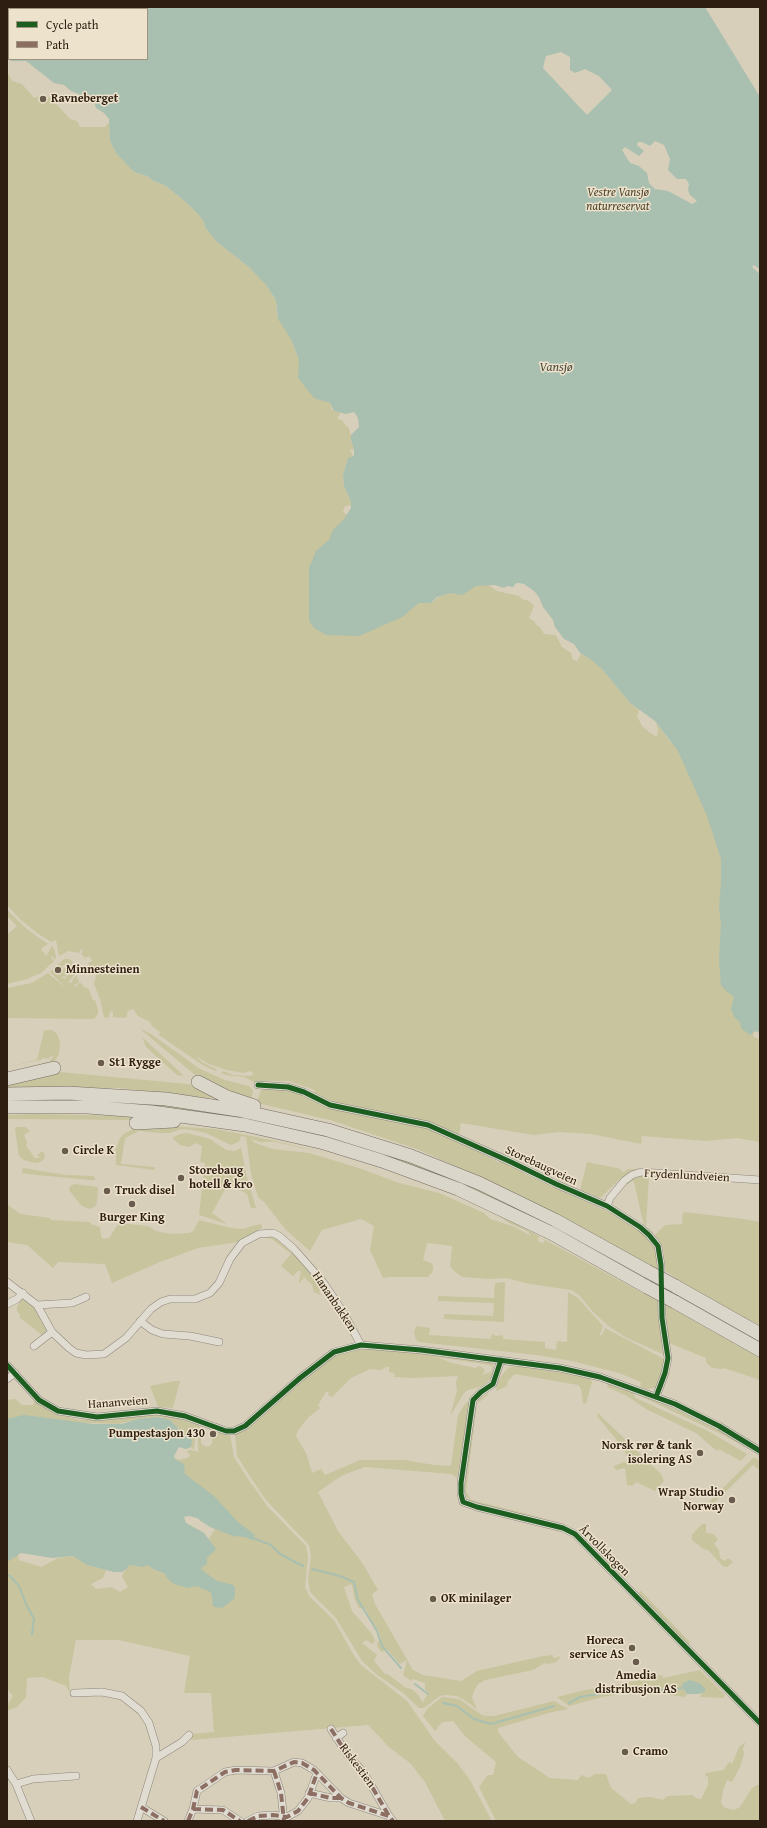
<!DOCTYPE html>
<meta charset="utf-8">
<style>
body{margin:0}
#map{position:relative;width:767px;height:1828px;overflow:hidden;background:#d8cfbb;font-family:"Gentium Book Plus",serif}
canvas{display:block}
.frame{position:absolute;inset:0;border:8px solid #2d1e11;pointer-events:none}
.legend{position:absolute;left:8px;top:8px;width:140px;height:52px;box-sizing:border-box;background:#ede2cb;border:1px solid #a09481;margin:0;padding:5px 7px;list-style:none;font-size:12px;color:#2d1e11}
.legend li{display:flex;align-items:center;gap:8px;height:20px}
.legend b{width:20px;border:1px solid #a09481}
</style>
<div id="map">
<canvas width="767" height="1828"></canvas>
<div class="frame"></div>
<ul class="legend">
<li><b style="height:5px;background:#1b5e20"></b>Cycle path</li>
<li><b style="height:5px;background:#8d6e63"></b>Path</li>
</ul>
</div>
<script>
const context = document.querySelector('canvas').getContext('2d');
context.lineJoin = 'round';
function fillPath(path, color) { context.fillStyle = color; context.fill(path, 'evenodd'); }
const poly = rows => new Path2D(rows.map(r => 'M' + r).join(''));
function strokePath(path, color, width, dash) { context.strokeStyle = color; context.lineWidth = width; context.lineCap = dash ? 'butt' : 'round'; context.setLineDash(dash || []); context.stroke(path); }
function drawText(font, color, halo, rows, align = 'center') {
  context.font = font + ' "Gentium Book Plus",serif'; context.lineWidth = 3; context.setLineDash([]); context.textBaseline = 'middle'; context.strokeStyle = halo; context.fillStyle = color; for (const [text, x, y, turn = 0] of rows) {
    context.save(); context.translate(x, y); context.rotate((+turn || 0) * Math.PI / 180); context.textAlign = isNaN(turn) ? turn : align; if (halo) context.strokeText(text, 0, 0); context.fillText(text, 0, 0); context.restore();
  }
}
fillPath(poly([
 [7,71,12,81,22,84,34,98,42,95,51,98,70,119,77,121,80,127,105,127,109,122,110,142,116,153,126,163,134,172,147,176,152,180,166,186,187,203,199,215,204,222,205,227,217,242,250,268,263,281,276,300,277,315,291,339,300,363,331,405,332,410,341,413,338,417,338,419,343,421,346,426,349,428,350,434,351,435,351,440,354,450,350,449,353,457,348,458,343,475,344,486,352,505,345,506,343,512,347,515,351,514,419,603,431,603,440,596,451,593,459,594,476,586,487,584,497,591,519,596,522,599,529,601,534,606,529,618,535,622,536,625,540,627,544,634,556,635,562,647,571,653,573,660,577,661,581,654,590,659,602,669,630,703,639,710,637,716,642,726,649,732,657,737,658,730,656,722,671,743,688,749,711,810,760,1033,755,1031,753,1034,754,1037,760,1039,760,1142,737,1138,706,1141,642,1136,641,1144,591,1134,559,1132,533,1135,461,1123,459,1137,329,1103,316,1095,314,1093,315,1090,288,1081,263,1081,261,1083,256,1083,244,1077,226,1075,221,1073,223,1071,233,1075,251,1076,254,1074,250,1071,244,1073,226,1070,209,1064,196,1056,202,1062,218,1070,215,1071,201,1064,159,1035,160,1032,152,1026,150,1022,138,1016,133,1009,128,1011,126,1018,113,1017,113,1012,110,1011,109,1017,105,1018,103,1014,101,1002,94,984,96,976,96,974,94,975,88,963,92,961,89,956,85,958,81,954,83,951,81,949,79,953,68,951,59,956,56,940,51,942,37,933,21,920,7,905],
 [7,910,28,930,48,944,41,949,46,956,52,946,54,949,56,956,55,960,52,956,51,958,54,961,41,973,27,979,7,984,7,935,17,926,7,916],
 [64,959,69,959,73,962,70,969,64,965,62,967,64,969,65,968,69,970,65,977,63,976,62,978,65,979,72,968,75,974,68,982,71,983,76,975,79,982,74,986,76,987,80,982,85,988,88,988,93,1000,95,1000,98,1010,98,1014,94,1019,7,1018,7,988,32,983,48,973,67,989,50,972],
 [139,1028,151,1034,200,1069,225,1080,249,1086,253,1091,251,1101,213,1086,195,1075],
 [47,1030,52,1030,57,1034,60,1042,59,1054,53,1064,23,1069,49,1062,54,1056,49,1057,49,1059,43,1058,41,1060,7,1067,37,1060,44,1031],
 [142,1037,182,1074,183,1076,177,1075,146,1047],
 [60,1072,188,1084,196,1086,219,1099,118,1088,7,1087,7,1083],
 [272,1087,279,1087,310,1097,423,1127,441,1133,498,1162,501,1161,520,1170,525,1174,626,1220,647,1235,655,1246,659,1270,522,1196,417,1149,330,1120,257,1103,260,1092,263,1089],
 [7,1099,113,1100,206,1109,332,1136,440,1172,521,1208,651,1280,650,1282,628,1270,326,1138,7,1102],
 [32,1114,92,1115,137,1117,133,1120,7,1119,7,1115],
 [169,1126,216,1129,276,1141,328,1154,276,1142,260,1142,251,1139,255,1143,273,1149,309,1153,359,1168,399,1183,439,1193,484,1213,490,1219,512,1226,532,1236,527,1231,509,1223,499,1216,483,1208,490,1211,539,1236,538,1241,541,1243,544,1242,545,1241,540,1237,659,1302,665,1355,627,1338,611,1328,593,1312,579,1295,571,1290,530,1284,506,1278,489,1279,462,1277,453,1270,450,1266,452,1246,427,1243,423,1260,431,1263,433,1266,433,1271,428,1277,389,1277,383,1278,370,1250,374,1226,361,1219,322,1230,310,1251,286,1230,264,1202,258,1197,251,1174,246,1137,241,1136,239,1142,231,1145,206,1133,192,1130,181,1129,170,1133,160,1133,139,1131,125,1138,121,1164,155,1167,154,1170,116,1165,116,1149,120,1138,125,1133,137,1128],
 [16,1127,25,1127,30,1131,24,1135,27,1142,26,1146,35,1158,39,1158,39,1156,37,1155,43,1151,45,1157,42,1161,38,1163,31,1162,24,1160,19,1156,15,1130],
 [187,1133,210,1139,226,1150,235,1151,241,1148,247,1178,256,1208,251,1208,247,1194,228,1184,212,1213,227,1224,199,1215,205,1163,200,1162,202,1146,196,1143,189,1147,180,1145,172,1138,180,1134],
 [587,1162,621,1169,621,1171,625,1172,627,1169,639,1169,627,1174,620,1179,600,1198,580,1190],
 [23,1168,66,1175,93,1176,95,1178,95,1180,90,1180,37,1175,22,1173],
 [639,1176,649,1176,646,1226,643,1222,634,1182,632,1181,627,1185,626,1182,631,1178],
 [74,1184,98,1187,97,1202,95,1207,88,1209,81,1205,69,1190,70,1186],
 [7,1204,20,1214,50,1218,51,1220,90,1222,91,1224,100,1227,101,1237,104,1239,109,1238,119,1223,148,1226,156,1231,171,1234,189,1233,194,1230,199,1220,231,1228,243,1229,259,1224,262,1225,262,1228,238,1242,198,1248,160,1262,112,1283,105,1264,58,1262,53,1268,27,1245,7,1242],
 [683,1212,744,1219,760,1222,760,1326,680,1281,666,1271,663,1247,655,1235,665,1225,682,1224],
 [273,1236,297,1258,323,1287,334,1304,321,1290,319,1291,321,1295,314,1292,312,1285,304,1277,300,1283,299,1282,301,1271,298,1271,293,1276,281,1266,291,1254,272,1239,264,1237],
 [505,1282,504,1322,444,1319,444,1314,493,1316,494,1303,438,1301,438,1296,494,1298,495,1283],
 [568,1292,578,1298,603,1326,599,1337,603,1333,605,1328,664,1359,664,1366,656,1388,646,1389,640,1386,641,1383,639,1381,619,1373,572,1361,537,1355,419,1342,415,1338,414,1331,417,1326,430,1328,429,1335,491,1339,492,1334,496,1336,503,1335,503,1339,545,1342,545,1348,556,1350,557,1341,567,1342],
 [21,1299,24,1299,34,1305,47,1328,45,1334,42,1335,19,1317,20,1315,17,1311,17,1307],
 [664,1304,760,1358,760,1380,724,1368,722,1369,712,1368,706,1362,706,1358,669,1343],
 [356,1349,408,1352,491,1363,494,1366,491,1378,483,1386,468,1390,464,1393,450,1416,457,1391,456,1382,458,1376,413,1378,394,1377,395,1374,389,1372,389,1367,386,1367,381,1370,370,1369,351,1378,332,1397,328,1395,329,1392,326,1392,318,1405,320,1408,309,1417,298,1430,296,1436,307,1455,312,1473,321,1469,325,1475,360,1460,405,1460,434,1465,451,1466,458,1415,465,1404,467,1402,470,1402,457,1478,451,1474,365,1467,341,1476,318,1492,338,1531,363,1564,378,1590,372,1594,375,1604,413,1670,423,1675,461,1681,477,1671,543,1656,553,1655,553,1658,556,1658,559,1656,560,1658,556,1662,549,1664,545,1663,533,1670,485,1680,478,1684,474,1691,472,1698,477,1709,489,1714,549,1700,488,1714,477,1709,463,1699,456,1696,445,1695,440,1696,424,1708,419,1708,403,1693,376,1674,362,1661,336,1618,310,1592,308,1579,311,1556,309,1545,266,1500,249,1475,237,1456,235,1434,247,1429,326,1361,336,1355],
 [437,1357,483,1364,492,1366,492,1369,491,1372,482,1375,485,1370,480,1366,475,1368,452,1363],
 [352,1584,354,1597,359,1608,366,1609,370,1619,379,1632,381,1639,377,1643,378,1648,382,1652,387,1649,400,1664,407,1660,403,1675,411,1681,413,1679,425,1683,425,1689,428,1693,423,1702,422,1702,419,1696,412,1689,406,1688,389,1675,384,1673,374,1661,377,1655,362,1643,366,1640,372,1644,375,1641,372,1634,352,1611,344,1587],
 [517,1366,558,1372,590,1378,592,1382,586,1404,583,1403,581,1389,578,1385,515,1374,508,1381,507,1386,496,1391,497,1383,504,1372,510,1367],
 [175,1381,180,1381,173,1408,158,1407,150,1386],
 [608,1383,634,1392,634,1395,636,1398,708,1431,747,1454,741,1461,719,1449,717,1451,696,1433,646,1409,627,1396,607,1387],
 [488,1393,489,1394,477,1404,466,1491,471,1500,560,1522,472,1502,466,1496,464,1487,475,1409,479,1400],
 [638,1394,680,1411,731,1437,747,1448,719,1433,638,1395],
 [15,1399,22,1405,33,1405,35,1401,54,1414,80,1420,100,1420,157,1414,178,1418,198,1424,201,1430,201,1443,206,1447,210,1446,212,1443,212,1440,208,1435,210,1431,230,1434,234,1457,248,1479,268,1507,306,1546,308,1557,305,1587,310,1597,334,1620,353,1654,361,1665,407,1701,435,1741,458,1764,470,1780,492,1821,445,1821,425,1782,410,1763,390,1748,368,1725,191,1740,192,1734,214,1732,211,1693,184,1693,190,1656,119,1640,76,1640,69,1677,70,1693,66,1686,43,1677,27,1678,26,1697,17,1707,7,1711,9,1702,13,1696,7,1689,7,1549,18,1554,19,1560,41,1567,58,1558,75,1556,87,1565,106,1570,103,1578,91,1584,96,1589,112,1587,120,1592,128,1587,122,1576,125,1570,128,1568,129,1565,145,1566,147,1565,155,1570,164,1573,186,1523,204,1533,208,1540,215,1529,200,1521,202,1488,196,1484,188,1486,174,1458,179,1460,188,1458,190,1455,187,1451,189,1450,199,1452,198,1451,198,1438,195,1439,194,1450,191,1447,186,1449,179,1447,162,1417,138,1419,118,1424,90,1423,7,1426,7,1400],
 [598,1413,661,1474,664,1481,655,1491,636,1482,632,1486,627,1485,625,1468,617,1470,614,1468,614,1466,624,1462,628,1463,628,1460,624,1449,597,1416],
 [753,1458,755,1458,760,1461,760,1470,753,1465,708,1509,705,1506],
 [702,1524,706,1524,706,1533,713,1534,718,1539,714,1544,719,1550,720,1558,725,1561,728,1558,733,1562,727,1567,723,1566,708,1550,703,1549,692,1540,692,1535],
 [603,1551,628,1577,627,1578,623,1579,601,1556],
 [640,1591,641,1591,691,1643,688,1644,685,1641,638,1595],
 [700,1670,725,1695,724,1698,700,1697,702,1693,687,1681,682,1686,687,1694,685,1697,636,1691,602,1697,569,1706,557,1697,585,1690,616,1685,662,1675,663,1678],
 [442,1697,459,1699,482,1715,487,1716,494,1716,554,1701,568,1709,552,1712,498,1728,498,1732,518,1757,550,1778,578,1780,581,1775,589,1778,595,1774,606,1774,611,1788,631,1804,635,1803,638,1798,650,1797,663,1800,667,1796,693,1795,695,1798,701,1799,708,1785,708,1776,705,1777,706,1773,724,1770,728,1763,730,1762,732,1764,739,1747,746,1742,743,1748,744,1754,740,1767,732,1782,727,1780,723,1791,721,1803,725,1808,734,1810,740,1807,752,1788,757,1785,760,1785,760,1821,496,1821,479,1787,488,1775,493,1775,496,1762,466,1737,453,1721,442,1722,435,1731,423,1716,427,1709]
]), '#c7c49e');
fillPath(poly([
 [7,7,705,7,760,97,760,270,754,265,752,267,760,274,760,1033,755,1031,750,1035,741,1028,740,1022,735,1018,731,1009,734,997,724,989,721,985,719,960,721,923,719,908,721,882,721,859,707,816,678,751,655,721,630,703,602,669,590,659,580,653,574,644,564,639,555,627,553,620,543,607,539,597,534,591,524,584,519,583,516,583,513,587,507,586,504,588,495,585,476,586,462,595,451,593,437,597,431,603,419,603,402,617,359,636,326,635,314,628,309,621,309,568,316,551,329,540,333,530,344,519,351,508,351,502,344,486,343,475,348,458,354,456,354,450,351,440,351,435,359,427,358,418,354,412,346,414,334,411,330,403,314,398,298,378,299,360,291,339,278,319,276,300,266,285,250,268,217,242,205,227,204,222,199,215,187,203,166,186,152,180,147,176,134,172,116,153,110,141,109,119,104,113,96,108,94,101,71,91,64,85,54,83,26,61,11,61,7,58],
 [9,9,147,9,147,59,9,59],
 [561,52,570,57,570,70,575,73,585,69,599,76,612,90,587,115,543,68,546,56],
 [655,141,664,145,670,159,668,170,677,179,686,179,689,184,688,190,690,195,697,201,692,204,668,191,655,189,649,183,647,173,639,166,630,163,622,150,625,147,639,156,644,151,637,145,638,142,642,142,650,146],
 [24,1415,93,1424,122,1424,138,1419,158,1417,170,1420,184,1435,192,1440,191,1447,186,1449,179,1447,174,1456,175,1459,184,1464,185,1474,214,1496,238,1522,255,1535,252,1540,245,1537,233,1536,210,1527,197,1518,189,1516,184,1517,186,1523,204,1533,216,1549,207,1558,207,1564,201,1568,202,1570,217,1581,233,1585,235,1588,235,1598,222,1608,215,1607,213,1606,211,1592,200,1588,199,1586,188,1588,174,1584,168,1579,164,1573,155,1570,147,1565,143,1567,129,1565,128,1568,122,1572,114,1572,87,1565,73,1556,52,1558,21,1553,7,1562,7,1419],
 [690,1680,701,1684,705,1689,705,1692,698,1694,687,1694,682,1686,683,1683]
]), '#a9bfaf');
strokePath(poly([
 [253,1538,271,1545,280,1554,303,1566],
 [312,1569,340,1576,354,1582,358,1600,377,1631,382,1646,401,1668],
 [7,1575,10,1576,19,1586,26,1604,34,1619,32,1634],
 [415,1684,428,1694],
 [443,1703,457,1706,474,1719,491,1724,554,1706],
 [569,1703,580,1697,624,1690,668,1690,683,1688]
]), '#a9bfaf', 2);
const street = poly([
 [258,1085,288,1087,304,1092,330,1105,428,1125,511,1162,556,1184,607,1206,640,1227,649,1235,658,1246,661,1265,662,1318,668,1358,665,1373,656,1397],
 [607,1206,610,1198,624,1181,632,1175,641,1172,760,1180],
 [7,1282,37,1305,52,1332,69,1348,76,1353,86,1355,104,1354,126,1338,151,1309,161,1302,170,1299,195,1299,210,1293,219,1283,230,1259,242,1243,259,1234,273,1233,279,1236,294,1249,323,1282,343,1312,361,1345],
 [7,1304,17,1299,23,1293],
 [37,1305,72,1303,86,1297],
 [140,1321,152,1330,163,1334,190,1336,219,1342],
 [34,1346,52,1332],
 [501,1360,493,1384,481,1392,473,1400,461,1483,461,1494,463,1502,477,1507,563,1528,575,1534,760,1723],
 [7,1365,39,1400,58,1411,97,1417,157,1411,185,1416,226,1431,234,1431,245,1426,300,1378,334,1352,361,1345,421,1350,560,1368,600,1377,675,1404,719,1426,760,1451],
 [7,1379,15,1373],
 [74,1693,102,1692,122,1696,141,1711,149,1723,156,1746,156,1758,137,1821],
 [331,1729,347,1754,364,1773,389,1816,393,1821],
 [336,1738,343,1733],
 [156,1758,182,1742,189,1735],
 [7,1770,16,1784,31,1821],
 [274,1771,281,1793,284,1821],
 [16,1784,33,1779,76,1776],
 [309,1793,331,1798,341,1798],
 [141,1807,164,1821],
 [193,1809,223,1810,240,1821],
 [188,1821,193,1809,197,1791,225,1772,236,1770,274,1771,294,1762,302,1763,314,1770,341,1798,349,1803,389,1816],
 [248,1821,258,1816,273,1815,287,1817,298,1811,308,1798,317,1773]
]);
const highway = poly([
 [7,1079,54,1068],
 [198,1082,227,1097,254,1106],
 [7,1094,68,1093,166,1099,238,1110,328,1130,411,1156,479,1183,555,1220,647,1271],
 [7,1107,88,1107,152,1112,245,1125,324,1143,382,1161,458,1189,551,1233,647,1287],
 [136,1123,174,1121],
 [675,1286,760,1334],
 [675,1302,760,1350]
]);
strokePath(street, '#8d8679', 8);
strokePath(highway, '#756e62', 14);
strokePath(street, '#e0dcd2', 7);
strokePath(highway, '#dbd6ca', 13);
const highwayBridge = poly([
 [647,1271,675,1286],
 [647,1287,675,1302]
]);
strokePath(highwayBridge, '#756e62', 14, []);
strokePath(highwayBridge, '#dbd6ca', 13);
strokePath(poly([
 [331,1729,347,1754,364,1773,389,1816,393,1821],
 [274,1771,281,1793,284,1821],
 [309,1793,331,1798,341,1798],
 [141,1807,164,1821],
 [193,1809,223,1810,240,1821],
 [188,1821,193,1809,197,1791,225,1772,236,1770,274,1771,294,1762,302,1763,314,1770,341,1798,349,1803,389,1816],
 [248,1821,258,1816,273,1815,287,1817,298,1811,308,1798,317,1773]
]), '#8d6e63', 4, [8, 4]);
strokePath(poly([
 [258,1085,288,1087,304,1092,330,1105,428,1125,511,1162,556,1184,607,1206,640,1227,649,1235,658,1246,661,1265,662,1318,668,1358,665,1373,656,1397],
 [501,1360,493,1384,481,1392,473,1400,461,1483,461,1494,463,1502,477,1507,563,1528,575,1534,760,1723],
 [7,1365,39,1400,58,1411,97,1417,157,1411,185,1416,226,1431,234,1431,245,1426,300,1378,334,1352,361,1345,421,1350,560,1368,600,1377,675,1404,719,1426,760,1451]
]), '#1b5e20', 5);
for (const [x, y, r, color] of [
 [43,99,4,"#695c4c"],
 [58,970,4,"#695c4c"],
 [101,1063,4,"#695c4c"],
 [65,1151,4,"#695c4c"],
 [181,1178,4,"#695c4c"],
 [107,1191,4,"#695c4c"],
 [132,1204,4,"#695c4c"],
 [213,1434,4,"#695c4c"],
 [700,1453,4,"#695c4c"],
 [732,1500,4,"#695c4c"],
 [433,1599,4,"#695c4c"],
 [632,1648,4,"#695c4c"],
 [636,1662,4,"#695c4c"],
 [625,1752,4,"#695c4c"]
]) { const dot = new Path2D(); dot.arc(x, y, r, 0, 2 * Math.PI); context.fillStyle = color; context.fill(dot); strokePath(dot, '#ede2cb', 1.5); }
drawText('bold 12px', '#2d1e11', '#ede2cb', [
 ["Ravneberget",51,99],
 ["Minnesteinen",66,970],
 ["St1 Rygge",109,1063],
 ["Circle K",73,1151],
 ["Storebaug",189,1171],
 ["hotell & kro",189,1185],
 ["Truck disel",115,1191],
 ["Burger King",132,1218,"center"],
 ["Pumpestasjon 430",205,1434,"right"],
 ["Norsk rør & tank",692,1446,"right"],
 ["isolering AS",692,1460,"right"],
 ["Wrap Studio",724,1493,"right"],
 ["Norway",724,1507,"right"],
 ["OK minilager",441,1599],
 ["Horeca",624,1641,"right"],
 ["service AS",624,1655,"right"],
 ["Amedia",636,1676,"center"],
 ["distribusjon AS",636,1690,"center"],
 ["Cramo",633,1752]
], 'left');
drawText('italic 12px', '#50452e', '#ede2cb', [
 ["Vestre Vansjø",618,193],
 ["naturreservat",618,207]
]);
drawText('12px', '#2d1e11', '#ede2cb', [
 ["Storebaugveien",541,1166,25],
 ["Frydenlundveien",687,1176,3],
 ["Hananbakken",334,1302,56],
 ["Hananveien",118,1403,-4],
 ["Årvollskogen",604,1551,45],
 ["Riskestien",357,1766,53]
]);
drawText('italic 13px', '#4c4c3f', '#ede2cb', [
 ["Vansjø",556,368]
]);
</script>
